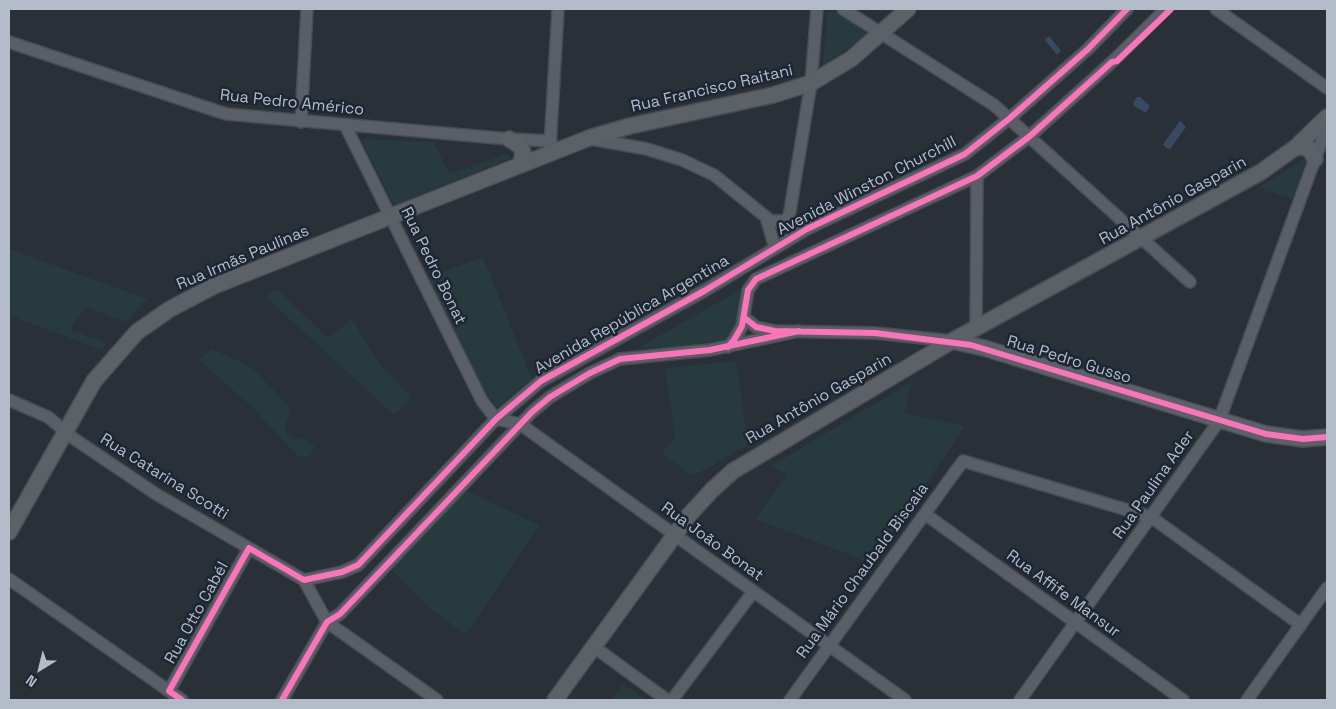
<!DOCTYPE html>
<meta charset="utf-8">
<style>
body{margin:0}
#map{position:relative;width:1336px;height:709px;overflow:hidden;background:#2a3038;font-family:"Space Grotesk",sans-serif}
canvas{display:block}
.frame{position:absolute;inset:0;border:10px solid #b4bcc9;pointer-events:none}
.north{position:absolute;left:15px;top:644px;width:50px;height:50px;-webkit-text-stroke:4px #1d2633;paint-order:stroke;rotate:216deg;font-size:14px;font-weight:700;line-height:20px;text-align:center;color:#b4bcc9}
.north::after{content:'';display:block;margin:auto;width:18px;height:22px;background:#b4bcc9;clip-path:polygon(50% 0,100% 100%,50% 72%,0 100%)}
</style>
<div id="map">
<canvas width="1336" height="709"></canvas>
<div class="frame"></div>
<div class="north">N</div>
</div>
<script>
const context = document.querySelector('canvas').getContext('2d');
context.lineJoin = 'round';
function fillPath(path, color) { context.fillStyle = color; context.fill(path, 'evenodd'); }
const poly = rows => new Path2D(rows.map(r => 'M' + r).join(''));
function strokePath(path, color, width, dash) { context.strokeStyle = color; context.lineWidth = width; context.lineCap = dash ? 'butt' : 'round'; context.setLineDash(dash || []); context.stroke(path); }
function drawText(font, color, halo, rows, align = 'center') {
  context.font = font + ' "Space Grotesk",sans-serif'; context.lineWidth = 5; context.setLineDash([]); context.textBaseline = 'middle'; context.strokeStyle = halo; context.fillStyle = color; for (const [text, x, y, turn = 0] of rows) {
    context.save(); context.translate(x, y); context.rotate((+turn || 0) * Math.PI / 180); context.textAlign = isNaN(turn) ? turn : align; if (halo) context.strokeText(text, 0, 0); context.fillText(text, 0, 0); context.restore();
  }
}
fillPath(poly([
 [827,12,836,12,867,34,823,66],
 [361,139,434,142,449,174,506,154,510,157,509,159,394,205],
 [1308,157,1292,199,1258,188],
 [9,249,70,271,147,299,126,322,86,307,70,330,107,343,102,350,9,315],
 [483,257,532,379,497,407,486,394,428,277],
 [277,289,328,338,352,319,378,362,412,397,394,415,265,296],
 [740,290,735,328,725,340,718,344,636,349],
 [212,349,251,367,291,408,284,430,292,439,304,438,315,447,309,457,298,456,250,405,198,359],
 [736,361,748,445,693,476,662,454,675,437,665,368],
 [912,381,904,413,965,426,872,563,755,519,788,474,770,467],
 [465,490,539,525,466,634,433,611,390,568],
 [623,684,648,700,611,700]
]), '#273a3e');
fillPath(poly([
 [1049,36,1061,51,1057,55,1045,40],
 [1137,97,1140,97,1150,106,1146,113,1134,106,1133,103],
 [1180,121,1186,127,1170,149,1166,148,1163,144]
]), '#384963');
const minor = poly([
 [843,9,994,105,1190,282],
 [1216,9,1327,88],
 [9,42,226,114,509,139,551,141],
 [301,122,307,9],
 [345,125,482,401,496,419],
 [591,139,647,149,682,160,714,175,771,221,783,221,789,217],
 [550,147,558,9],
 [766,217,775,248],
 [807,229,795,226,789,217,811,83,817,9],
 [745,318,756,327,775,331,875,333,952,341],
 [976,329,977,176],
 [728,347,734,340,742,326,748,290,756,279,977,176,1030,136,1112,62,1166,9],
 [9,400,48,417,73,438,156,494,304,580],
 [496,419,520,424,905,700],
 [925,514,1183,700],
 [9,579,182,700],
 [304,580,342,572,358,565,496,419,541,381,704,291,807,229,965,154,1010,118,1088,49,1127,9],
 [304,580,327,622,437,700],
 [594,647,667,700],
 [169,691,249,548],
 [282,700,327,622,340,614,532,412,550,397,590,373,620,359,710,350,799,331],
 [672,700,753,592],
 [790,700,963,461,1151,517,1301,625],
 [1020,700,1219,421,1327,126],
 [1247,700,1327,588]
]);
const major = poly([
 [509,139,520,146,523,152,521,165],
 [1296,147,1309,148,1315,159],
 [952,341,984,348,1266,434,1303,439,1327,437],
 [9,532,94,381,137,332,170,309,214,286,589,138,630,126,773,95,811,83,851,59,908,9],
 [555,700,690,514,712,490,733,471,952,341,1261,172,1296,147,1327,117]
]);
strokePath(minor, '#484c53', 14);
strokePath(major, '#484c55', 18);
strokePath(minor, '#5a5e66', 11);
strokePath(major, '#5c6168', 15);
strokePath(poly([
 [745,318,756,327,775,331,875,333,971,345,1266,434,1303,439,1327,437],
 [728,347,734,340,742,326,748,290,756,279,977,176,1030,136,1112,62,1117,61,1171,9],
 [182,700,169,691,249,548,304,580,342,572,358,565,496,419,541,381,704,291,807,229,965,154,1010,118,1088,49,1127,9],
 [282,700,327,622,340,614,532,412,550,397,590,373,620,359,710,350,799,331]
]), '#fb73b8', 6);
drawText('16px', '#b4bcc9', '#1d2633', [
 ["Rua Francisco Raitani",712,89,-13],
 ["Rua Pedro Américo",292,103,6],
 ["Avenida Winston Churchill",867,186,-27],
 ["Rua Antônio Gasparin",1173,201,-29],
 ["Rua Irmãs Paulinas",243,258,-23],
 ["Rua Pedro Bonat",433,266,64],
 ["Avenida República Argentina",632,315,-30],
 ["Rua Pedro Gusso",1069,360,17],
 ["Rua Antônio Gasparin",819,399,-30],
 ["Rua Catarina Scotti",164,477,32],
 ["Rua Paulina Ader",1154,485,-55],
 ["Rua João Bonat",712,542,36],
 ["Rua Mário Chaubald Biscaia",863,571,-54],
 ["Rua Affife Mansur",1063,594,36],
 ["Rua Otto Cabél",197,613,-61]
]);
</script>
